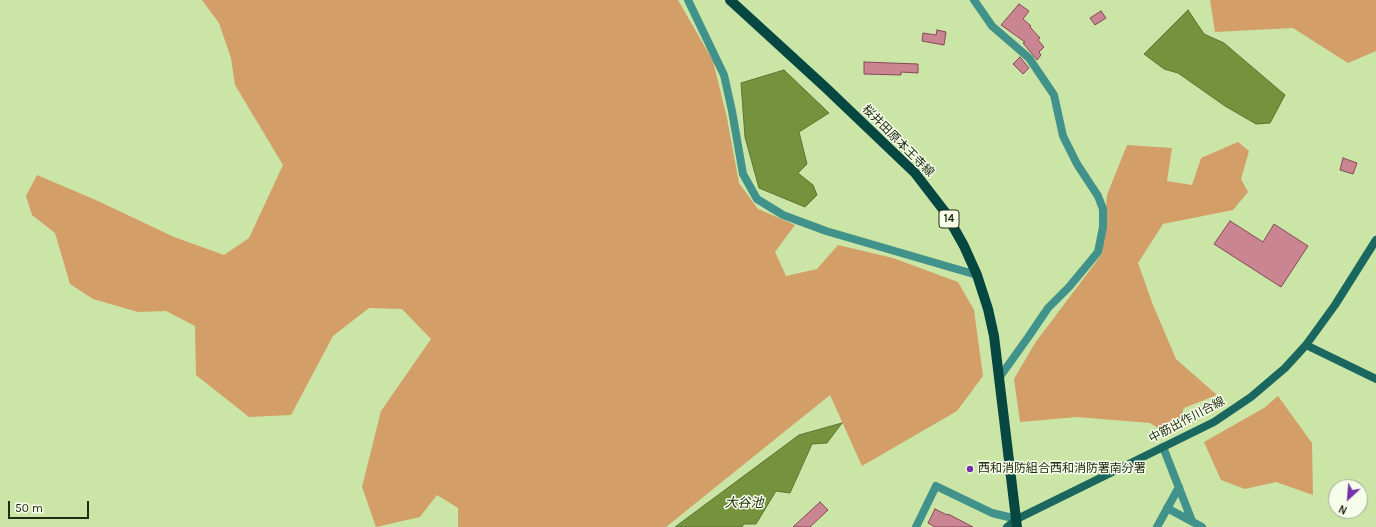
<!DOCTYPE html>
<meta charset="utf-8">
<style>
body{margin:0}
#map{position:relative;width:1376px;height:527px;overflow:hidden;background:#cbe5a6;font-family:Karla,sans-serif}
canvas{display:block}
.north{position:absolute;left:1328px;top:479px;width:40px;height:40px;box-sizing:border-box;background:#f6feeb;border:1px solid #a1aa95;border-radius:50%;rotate:206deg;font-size:11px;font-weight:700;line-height:16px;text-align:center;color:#222b13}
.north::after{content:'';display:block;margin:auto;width:14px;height:18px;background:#7433a8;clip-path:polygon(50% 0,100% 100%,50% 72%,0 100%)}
.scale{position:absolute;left:8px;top:501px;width:81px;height:18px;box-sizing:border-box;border:2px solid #222b13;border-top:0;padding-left:5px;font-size:12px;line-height:14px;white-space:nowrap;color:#222b13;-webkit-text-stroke:3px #f6feeb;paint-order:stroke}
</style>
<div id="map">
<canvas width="1376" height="527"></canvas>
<div class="north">N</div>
<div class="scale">50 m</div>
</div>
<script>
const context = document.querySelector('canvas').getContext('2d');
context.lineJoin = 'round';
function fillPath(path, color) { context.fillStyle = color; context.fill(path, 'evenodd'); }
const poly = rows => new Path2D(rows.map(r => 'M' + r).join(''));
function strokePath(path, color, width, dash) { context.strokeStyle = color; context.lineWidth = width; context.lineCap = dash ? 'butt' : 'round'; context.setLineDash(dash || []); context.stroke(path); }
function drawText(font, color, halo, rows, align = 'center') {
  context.font = font + ' Karla,"Noto Sans JP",sans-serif'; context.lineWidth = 3; context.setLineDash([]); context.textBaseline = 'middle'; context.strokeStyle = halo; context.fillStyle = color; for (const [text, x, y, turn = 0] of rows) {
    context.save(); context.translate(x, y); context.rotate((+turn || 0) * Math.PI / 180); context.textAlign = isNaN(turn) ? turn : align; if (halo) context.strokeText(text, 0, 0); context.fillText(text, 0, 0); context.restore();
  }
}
fillPath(poly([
 [202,0,678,0,713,61,727,118,739,183,758,209,795,225,775,252,786,276,817,269,838,245,893,258,958,282,974,310,983,376,957,411,862,466,830,395,666,527,458,527,458,508,437,495,420,517,376,527,362,487,381,411,431,339,402,309,369,308,333,336,291,415,249,417,196,375,195,326,166,311,138,312,93,299,70,284,55,233,32,215,26,196,37,175,98,201,174,237,224,255,249,238,283,165,235,85,231,58,219,23],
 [1210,0,1376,0,1376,51,1348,63,1293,28,1215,32],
 [1238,142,1249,151,1241,179,1248,192,1233,210,1163,224,1138,263,1153,305,1176,359,1217,395,1184,408,1179,422,1164,432,1150,423,1077,417,1020,422,1014,379,1035,343,1102,254,1107,195,1127,145,1172,148,1167,181,1192,185,1201,158],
 [1278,396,1312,443,1313,495,1276,482,1245,489,1221,480,1204,442,1264,408]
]), '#d39e68');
const water = poly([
 [1188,10,1204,34,1224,43,1285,95,1270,123,1256,124,1225,106,1178,73,1164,69,1144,54,1188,10],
 [784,70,829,113,799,132,807,164,798,173,813,185,817,195,805,207,759,188,745,137,741,83,784,70],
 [842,423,827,443,812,444,790,493,776,491,756,524,744,524,742,527,675,527,799,435,842,423]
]);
fillPath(water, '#75933d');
strokePath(water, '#5c7430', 1);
const building = poly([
 [1019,4,1029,11,1023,19,1031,26,1030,27,1040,38,1038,40,1044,47,1039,52,1041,55,1037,60,1023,43,1025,42,1001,25,1019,4],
 [1101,11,1106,18,1095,25,1090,18,1101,11],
 [937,30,946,32,944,45,922,41,923,33,936,35,937,30],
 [1020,57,1029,68,1023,74,1013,64,1020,57],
 [864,62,918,64,918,73,901,72,901,75,864,74,864,62],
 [1343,158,1357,163,1353,174,1340,170,1343,158],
 [1230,221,1263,242,1274,224,1308,246,1281,287,1214,244,1230,221],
 [820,502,828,510,810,527,793,527,820,502],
 [935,509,947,515,948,514,973,527,935,527,928,523,935,509]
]);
fillPath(building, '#ca8593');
strokePath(building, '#874756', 1);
strokePath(poly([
 [688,0,724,75,732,111,743,174,757,199,783,215,826,231,977,275],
 [974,0,992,26,1029,58,1054,95,1063,136,1077,164,1098,196,1103,209,1103,227,1098,252,1069,287,1048,308,1029,336,999,378],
 [1163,447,1192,521],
 [1167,508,1202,527],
 [916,527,936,486,992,513,1017,519],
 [1157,527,1179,487]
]), '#41928a', 8);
strokePath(poly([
 [1306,345,1376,379],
 [1007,527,1017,519,1214,422,1251,397,1285,368,1306,345,1335,305,1376,240]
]), '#1a6760', 8);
strokePath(poly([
 [730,0,825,87,915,173,945,212,964,246,977,275,988,309,994,336,1017,527]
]), '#064742', 10);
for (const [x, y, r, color] of [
 [970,469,4,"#7433a8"]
]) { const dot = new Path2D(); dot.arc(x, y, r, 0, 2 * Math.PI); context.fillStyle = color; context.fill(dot); strokePath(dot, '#f6feeb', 1.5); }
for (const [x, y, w] of [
 [949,219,20]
]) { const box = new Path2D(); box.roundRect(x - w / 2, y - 9, w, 18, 3); context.fillStyle = '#f6feeb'; context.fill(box); strokePath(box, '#222b13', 1); }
drawText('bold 11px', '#222b13', null, [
 ["14",949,219]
]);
drawText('12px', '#222b13', '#f6feeb', [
 ["桜井田原本王寺線",898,141,45],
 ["中筋出作川合線",1187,420,-28]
]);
drawText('12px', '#222b13', '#f6feeb', [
 ["西和消防組合西和消防署南分署",978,469]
], 'left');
drawText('italic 13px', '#222e0a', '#f6feeb', [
 ["大谷池",744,503]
]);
</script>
